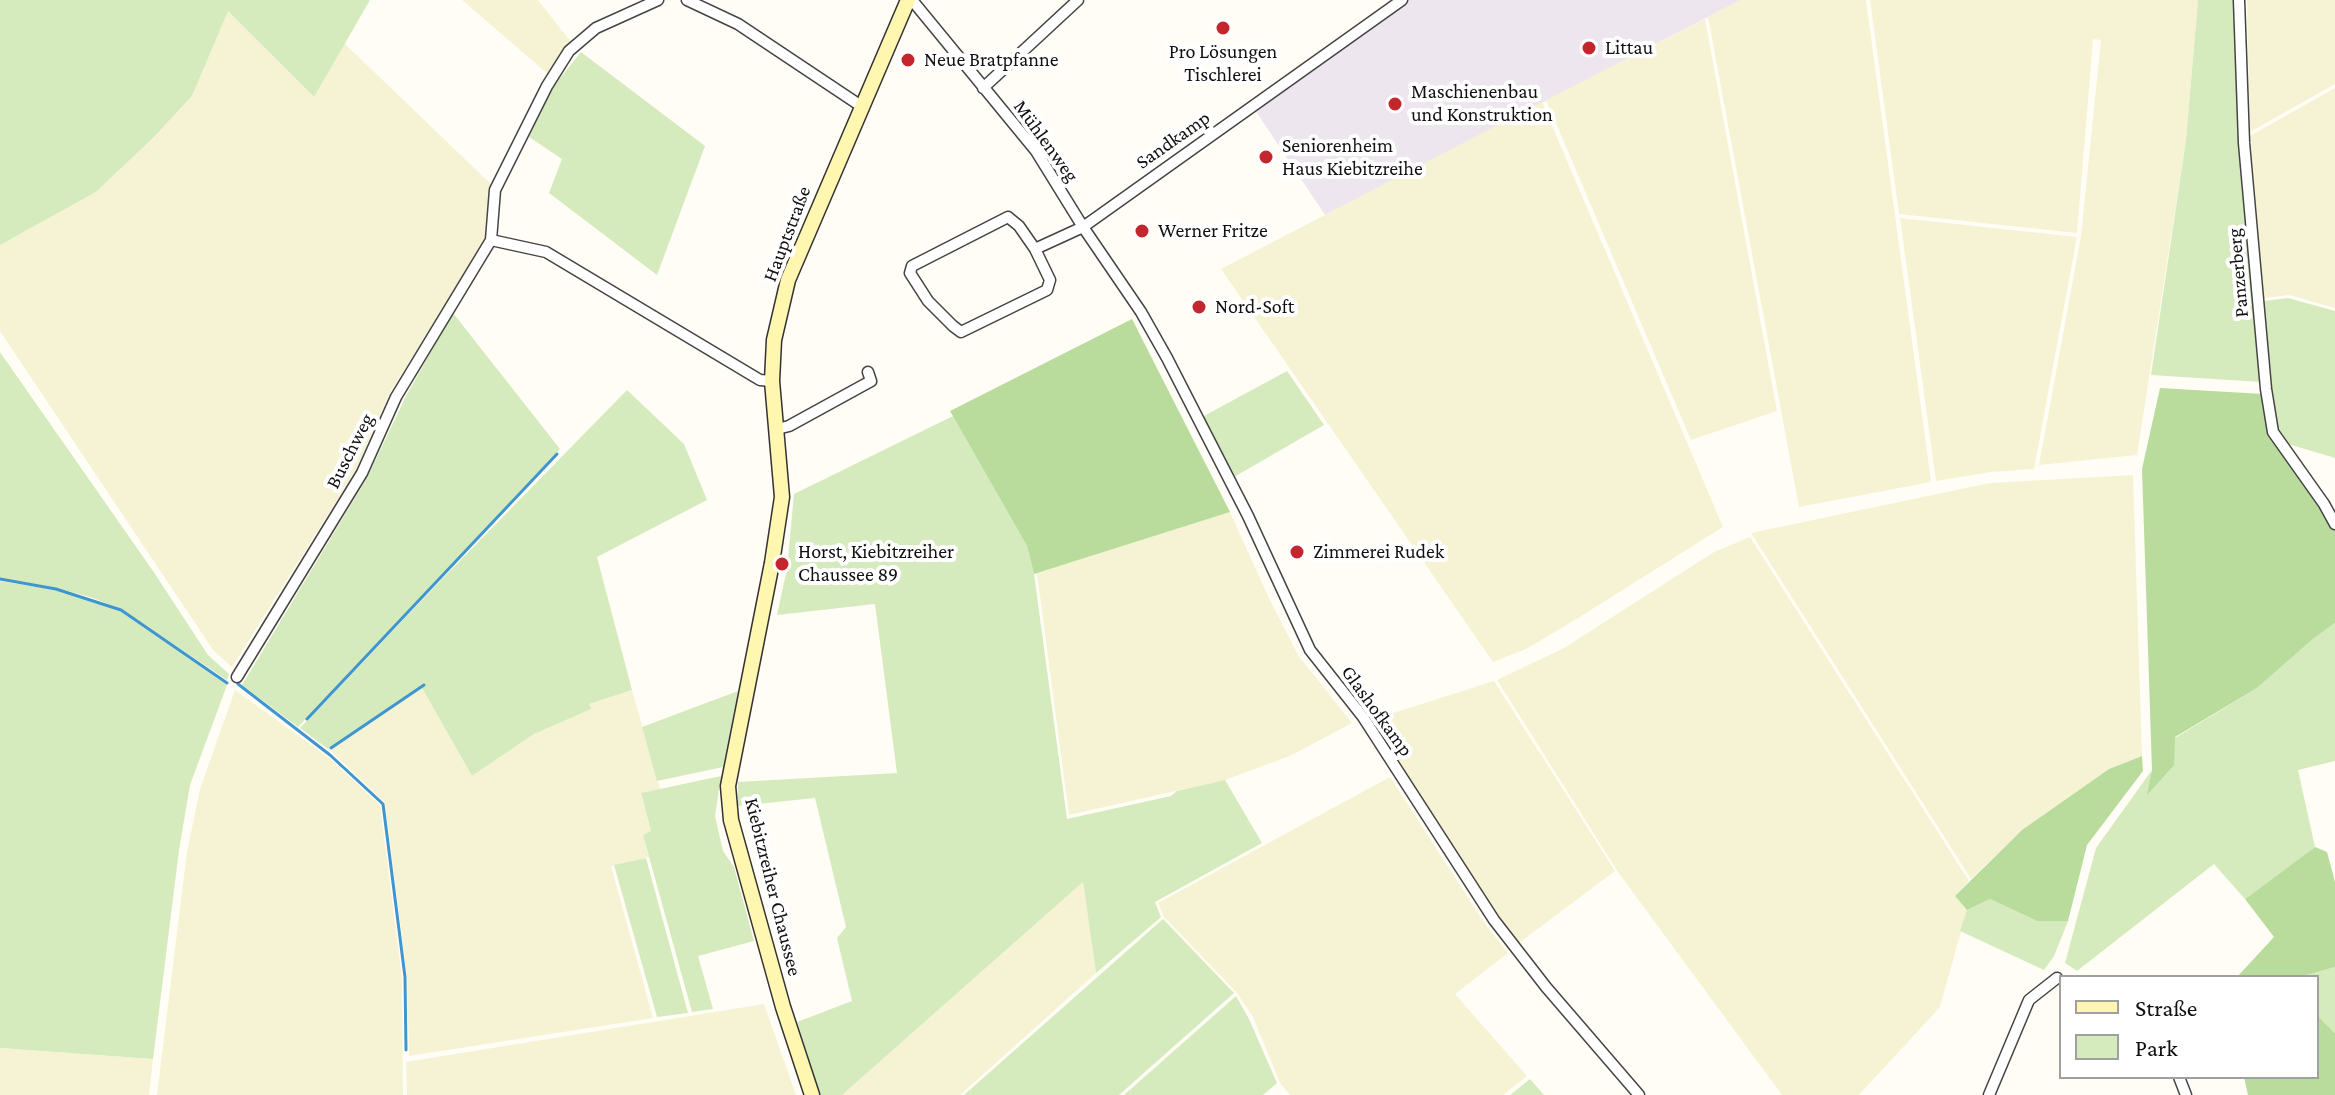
<!DOCTYPE html>
<meta charset="utf-8">
<style>
body{margin:0}
#map{position:relative;width:2335px;height:1095px;overflow:hidden;background:#fffdf5;font-family:"Crimson Pro",serif}
canvas{display:block}
.legend{position:absolute;left:2059px;top:975px;width:260px;height:104px;box-sizing:border-box;background:#fff;border:2px solid #a0a0a0;margin:0;padding:10px 14px;list-style:none;font-size:24px;color:#111}
.legend li{display:flex;align-items:center;gap:16px;height:40px}
.legend b{width:40px;border:2px solid #a0a0a0}
</style>
<div id="map">
<canvas width="2335" height="1095"></canvas>
<ul class="legend">
<li><b style="height:10px;background:#fff6b0"></b>Straße</li>
<li><b style="height:22px;background:#d5ebbd"></b>Park</li>
</ul>
</div>
<script>
const context = document.querySelector('canvas').getContext('2d');
context.lineJoin = 'round';
function fillPath(path, color) { context.fillStyle = color; context.fill(path, 'evenodd'); }
const poly = rows => new Path2D(rows.map(r => 'M' + r).join(''));
function strokePath(path, color, width, dash) { context.strokeStyle = color; context.lineWidth = width; context.lineCap = dash ? 'butt' : 'round'; context.setLineDash(dash || []); context.stroke(path); }
function drawText(font, color, halo, rows, align = 'center') {
  context.font = font + ' "Crimson Pro",serif'; context.lineWidth = 8; context.setLineDash([]); context.textBaseline = 'middle'; context.strokeStyle = halo; context.fillStyle = color; for (const [text, x, y, turn = 0] of rows) {
    context.save(); context.translate(x, y); context.rotate((+turn || 0) * Math.PI / 180); context.textAlign = isNaN(turn) ? turn : align; if (halo) context.strokeText(text, 0, 0); context.fillText(text, 0, 0); context.restore();
  }
}
fillPath(poly([
 [1396,0,1741,0,1325,215,1251,104]
]), '#eee6ef');
fillPath(poly([
 [462,0,538,0,571,42,549,75],
 [1741,0,1866,0,1931,482,1799,507,1708,17],
 [1870,0,2198,0,2186,140,2137,455,2039,465,2081,236,2101,40,2093,39,2077,233,1899,214],
 [2247,0,2335,0,2335,84,2250,132],
 [228,10,314,97,344,43,493,186,485,241,389,394,356,470,232,667,213,650,0,331,0,245,96,192,153,138,192,96],
 [1705,19,1777,411,1691,440,1546,100],
 [2335,88,2335,308,2289,295,2264,298,2250,136],
 [1542,102,1723,527,1570,623,1526,649,1493,662,1221,269],
 [1900,218,2077,237,2034,469,1991,472,1936,481],
 [2133,475,2142,756,2109,769,2022,830,1971,879,1751,533,1990,483],
 [1230,512,1268,596,1298,655,1352,723,1292,755,1225,780,1069,815,1037,573],
 [1750,537,1969,881,1955,896,1967,910,1940,1007,1859,1095,1782,1095,1618,872,1497,680,1564,648,1714,552],
 [1494,681,1615,871,1519,943,1499,918,1379,730,1387,715],
 [422,688,472,776,534,734,590,709,589,704,632,690,660,789,641,794,651,832,643,835,649,857,611,866,653,1018,409,1056,407,976,385,803,330,750],
 [235,690,329,758,380,805,402,978,403,1095,157,1095,187,852,200,789],
 [1390,777,1485,924,1508,953,1455,994,1527,1076,1503,1095,1290,1095,1280,1083,1253,1017,1237,993,1164,917,1158,903],
 [1083,882,1096,973,960,1095,842,1095],
 [764,1004,796,1095,407,1095,406,1062],
 [0,1048,153,1059,149,1095,0,1095]
]), '#f6f3d4');
fillPath(poly([
 [0,0,370,0,314,97,228,11,192,96,153,138,96,192,0,245],
 [2198,0,2236,0,2261,382,2151,375,2186,140],
 [581,52,705,146,657,275,549,193,562,159,529,137,552,88],
 [2288,298,2335,311,2335,458,2288,444,2277,429,2271,390,2264,301],
 [453,313,560,449,298,727,242,685,367,478,406,396],
 [0,352,153,571,208,655,229,674,227,680,121,609,93,598,57,588,0,578],
 [1287,371,1324,425,1234,477,1202,417],
 [627,390,684,444,707,500,597,557,632,690,589,704,591,709,534,734,472,776,422,688,425,684,328,749,300,728,442,579],
 [953,416,1027,546,1034,574,1067,819,1171,796,1177,791,1225,780,1262,843,1155,902,1161,917,1096,973,1083,882,842,1095,820,1095,797,1022,852,1001,837,938,846,927,815,798,738,806,738,782,897,773,875,604,777,615,787,569,794,494],
 [0,581,56,590,120,611,227,685,190,785,179,850,153,1059,0,1048],
 [2335,623,2335,761,2298,770,2315,847,2245,899,2214,864,2077,971,2065,963,2096,848,2152,770,2148,793,2175,738,2257,688,2313,639],
 [738,691,723,767,657,781,642,727],
 [721,776,715,816,723,851,734,867,754,941,698,956,713,1009,692,1012,643,835,651,831,641,793],
 [646,858,688,1013,657,1017,614,865],
 [1990,899,2037,921,2068,921,2054,956,2044,970,1960,931,1967,910],
 [1163,919,1234,993,1119,1095,964,1095],
 [2335,967,2335,1033,2317,1015,2317,977,2300,977],
 [1236,996,1249,1019,1277,1083,1263,1095,1124,1095],
 [1530,1079,1544,1095,1510,1095]
]), '#d5ebbd');
fillPath(poly([
 [1132,319,1230,512,1034,574,1027,546,950,411],
 [2160,388,2263,394,2270,432,2321,503,2335,530,2335,623,2313,639,2257,688,2175,737,2174,765,2147,795,2152,770,2142,469],
 [2142,756,2143,771,2087,845,2068,921,2037,921,1990,899,1967,910,1955,896,2022,830,2109,769],
 [2315,847,2327,852,2335,882,2335,967,2300,977,2237,977,2274,937,2245,899],
 [2317,1015,2335,1033,2335,1095,2248,1095,2244,1077,2317,1077]
]), '#b9dc9c');
strokePath(poly([
 [0,579,56,589,121,610,227,683],
 [238,684,330,755,383,804,405,977,406,1050],
 [307,719,557,454],
 [331,748,424,685]
]), '#3f96cf', 3);
const street = poly([
 [687,0,738,24,861,106],
 [912,0,1036,151,1083,227,1141,312,1167,358,1248,516,1310,650,1363,717,1494,920,1546,987,1639,1095],
 [2239,0,2244,143,2266,389,2273,432,2324,504,2335,524],
 [983,88,1078,0],
 [1008,217,1019,226,1035,249,1050,280,1047,290,961,332,953,326,928,301,910,273,912,266,1008,217],
 [491,240,546,252,760,380,772,381],
 [1035,249,1083,227,1402,0],
 [777,429,789,426,871,381,868,372],
 [237,677,362,473,396,397,491,240,495,190,547,86,569,51,596,28,658,0],
 [2179,1077,2186,1095],
 [1989,1095,2029,1000,2057,978]
]);
const secondary = poly([
 [812,1095,783,1007,731,820,728,786,772,563,782,497,772,381,774,340,788,280,908,0]
]);
strokePath(street, '#444', 13);
strokePath(secondary, '#333', 17);
strokePath(street, '#fff', 10);
strokePath(secondary, '#fff6b0', 14);
for (const [x, y, r, color] of [
 [1223,28,8,"#c4262e"],
 [1589,48,8,"#c4262e"],
 [908,60,8,"#c4262e"],
 [1395,104,8,"#c4262e"],
 [1266,157,8,"#c4262e"],
 [1142,231,8,"#c4262e"],
 [1199,307,8,"#c4262e"],
 [1297,552,8,"#c4262e"],
 [782,564,8,"#c4262e"]
]) { const dot = new Path2D(); dot.arc(x, y, r, 0, 2 * Math.PI); context.fillStyle = color; context.fill(dot); strokePath(dot, '#fff', 3); }
drawText('20px', '#111', '#fff', [
 ["Littau",1605,48],
 ["Pro Lösungen",1223,52,"center"],
 ["Tischlerei",1223,75,"center"],
 ["Neue Bratpfanne",924,60],
 ["Maschienenbau",1411,92],
 ["und Konstruktion",1411,115],
 ["Seniorenheim",1282,146],
 ["Haus Kiebitzreihe",1282,169],
 ["Werner Fritze",1158,231],
 ["Nord-Soft",1215,307],
 ["Horst, Kiebitzreiher",798,552],
 ["Chaussee 89",798,575],
 ["Zimmerei Rudek",1313,552]
], 'left');
drawText('20px', '#111', '#fff', [
 ["Sandkamp",1173,140,-35],
 ["Mühlenweg",1046,141,54],
 ["Hauptstraße",787,234,-69],
 ["Panzerberg",2238,273,-95],
 ["Buschweg",350,451,-63],
 ["Glashofkamp",1377,711,54],
 ["Kiebitzreiher Chaussee",773,887,76]
]);
</script>
